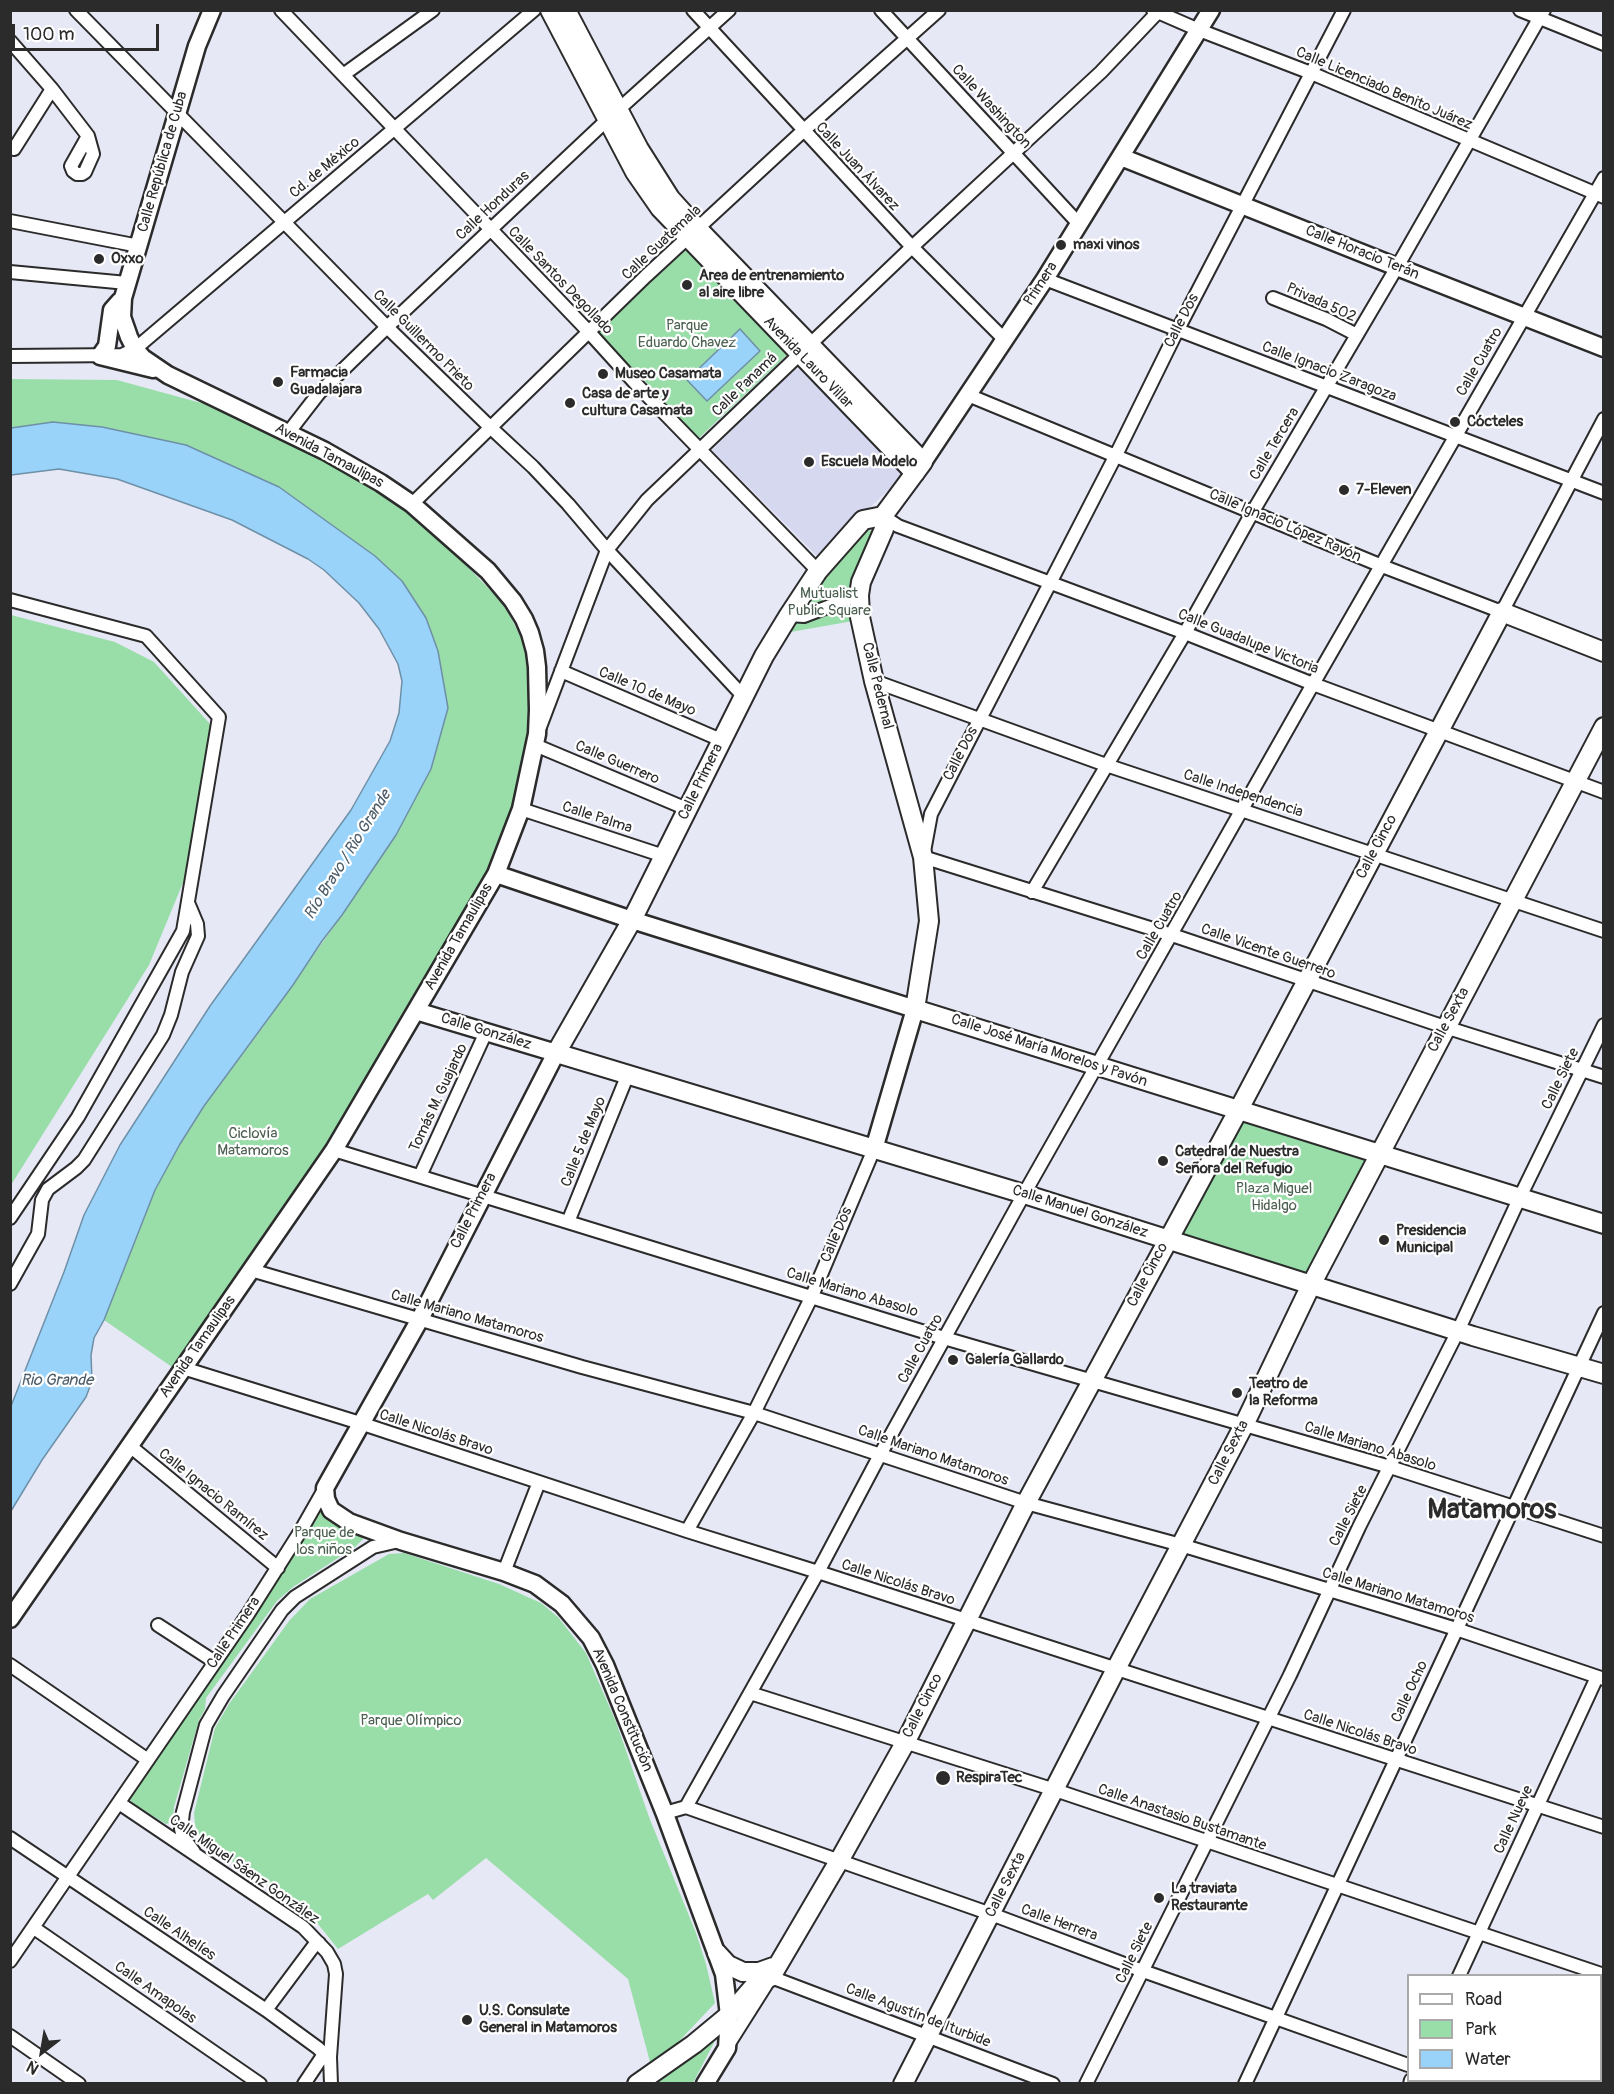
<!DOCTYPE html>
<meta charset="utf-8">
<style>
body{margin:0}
#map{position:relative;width:1614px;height:2094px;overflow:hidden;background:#e7e8f6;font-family:Pangolin,sans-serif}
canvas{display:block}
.frame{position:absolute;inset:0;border:12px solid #2b2b2b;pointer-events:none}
.legend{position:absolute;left:1407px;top:1974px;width:195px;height:108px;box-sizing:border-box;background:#fff;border:2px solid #aaa;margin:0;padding:8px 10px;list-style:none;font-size:18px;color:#2b2b2b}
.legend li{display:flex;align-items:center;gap:12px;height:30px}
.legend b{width:30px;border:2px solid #aaa}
.north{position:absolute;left:12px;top:2022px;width:60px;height:60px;-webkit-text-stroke:4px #fff;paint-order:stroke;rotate:211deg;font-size:16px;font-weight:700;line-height:24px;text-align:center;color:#2b2b2b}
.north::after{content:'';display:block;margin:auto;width:21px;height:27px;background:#2b2b2b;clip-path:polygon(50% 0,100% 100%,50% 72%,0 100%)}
.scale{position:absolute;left:12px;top:24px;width:147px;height:27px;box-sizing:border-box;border:3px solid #2b2b2b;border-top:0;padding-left:8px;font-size:18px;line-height:21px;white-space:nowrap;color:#2b2b2b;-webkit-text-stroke:4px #fff;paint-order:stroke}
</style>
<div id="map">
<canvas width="1614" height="2094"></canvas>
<div class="frame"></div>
<ul class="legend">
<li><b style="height:8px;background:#fff"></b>Road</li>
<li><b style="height:16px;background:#99dda9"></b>Park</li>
<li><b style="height:16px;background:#9ad3fa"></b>Water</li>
</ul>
<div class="north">N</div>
<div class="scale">100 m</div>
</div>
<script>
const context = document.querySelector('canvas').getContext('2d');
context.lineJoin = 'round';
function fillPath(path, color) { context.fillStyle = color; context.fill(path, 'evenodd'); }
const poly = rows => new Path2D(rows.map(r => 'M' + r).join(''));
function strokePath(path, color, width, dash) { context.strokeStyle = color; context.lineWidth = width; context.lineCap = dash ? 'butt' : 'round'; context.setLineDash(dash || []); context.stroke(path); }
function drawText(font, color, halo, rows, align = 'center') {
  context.font = font + ' Pangolin,sans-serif'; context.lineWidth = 4.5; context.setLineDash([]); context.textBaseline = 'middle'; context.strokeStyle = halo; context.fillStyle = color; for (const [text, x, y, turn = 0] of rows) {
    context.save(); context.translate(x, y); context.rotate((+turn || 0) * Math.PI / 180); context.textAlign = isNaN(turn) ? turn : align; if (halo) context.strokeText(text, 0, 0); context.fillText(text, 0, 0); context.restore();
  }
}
fillPath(poly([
 [800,368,805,371,905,474,818,557,712,450,795,369]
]), '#d6d8f0');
fillPath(poly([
 [690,246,790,352,699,438,651,389,652,388,595,333],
 [10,379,117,380,212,406,349,469,407,506,451,549,505,606,529,654,527,744,515,806,489,871,326,1144,172,1367,104,1320,155,1190,180,1144,204,1106,263,1027,353,899,431,769,448,707,438,651,375,556,335,528,186,445,102,427,53,422,11,428],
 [866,529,875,532,853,621,785,633,823,572],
 [11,615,115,642,154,662,211,725,187,873,149,965,11,1185],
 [1240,1120,1366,1160,1306,1274,1180,1235],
 [320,1507,337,1525,366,1536,355,1547,293,1587,277,1601,206,1698,205,1709,199,1720,174,1807,173,1822,166,1824,137,1806,130,1800,130,1795],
 [404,1553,499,1584,541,1603,558,1617,586,1653,616,1722,649,1817,696,1933,706,1964,715,2003,666,2055,650,2062,628,1979,486,1858,433,1900,428,1894,338,1949,310,1914,204,1842,198,1834,195,1824,194,1813,215,1728,229,1704,289,1621,310,1599,389,1554],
 [718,2035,693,2083,649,2083]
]), '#99dda9');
const water = poly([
 [740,329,760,351,707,401,687,380,740,329],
 [53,422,102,427,186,445,279,487,375,556,402,581,426,618,438,651,448,708,431,769,396,835,342,915,322,941,293,985,204,1106,180,1144,155,1190,104,1320,94,1338,91,1355,92,1381,86,1397,42,1460,11,1511,11,1406,64,1272,84,1215,120,1145,210,1006,351,810,390,741,399,713,402,681,398,664,379,629,359,603,324,570,308,559,232,520,117,479,59,469,11,475,11,428,53,422]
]);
fillPath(water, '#9ad3fa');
strokePath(water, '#6e90a7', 1.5);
const street = poly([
 [76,10,387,327,490,427,533,467,568,504,607,550,744,697],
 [281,10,588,331,637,385,818,571],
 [693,10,912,247,1005,340],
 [881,10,1079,224],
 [1153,10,1199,30,1311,73,1604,197],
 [1344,10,1177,331,1116,455,931,814,923,857,1172,935,1445,1027,1604,1077],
 [1520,10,1604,44],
 [10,41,52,89,88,136,93,154,85,172,82,174,77,174,73,171,71,166,88,136],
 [343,75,433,10],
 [10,148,14,149,52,89],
 [10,221,139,246],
 [10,272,127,283],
 [1045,279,1604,493],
 [1273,298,1326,319,1357,335],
 [10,356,122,355,135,349,534,10],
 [968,395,1382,566,1502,612,1604,419],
 [288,433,319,393,387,327,608,119,729,10],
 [412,504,646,276,803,131,939,10],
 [883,516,898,526,1185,633,1313,684,1604,792],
 [10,600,146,636,219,717,183,931,78,1117,10,1218],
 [789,615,804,616,859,595],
 [561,671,721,740],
 [874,681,1106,765,1604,931],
 [540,727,607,550,647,500,912,247,1101,72,1157,13],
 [535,745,687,809],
 [521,809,664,856],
 [1032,892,1185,633,1252,513,1397,267,1544,10],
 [334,1150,944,1338,1390,1467,1604,1536],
 [420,1176,486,1032],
 [568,1222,628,1074],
 [251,1270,582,1367,754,1413,1026,1503,1181,1545,1385,1607,1456,1629,1604,1679],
 [10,1284,38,1234,42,1200,48,1189,76,1168,84,1160,163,1035,171,1015,182,972,198,936,197,924,189,905],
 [183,1368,360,1423,687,1531,818,1572,1604,1827],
 [130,1446,278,1568],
 [687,1531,754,1413,812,1296,874,1149],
 [504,1572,539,1482],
 [158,1625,215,1662],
 [10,1665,148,1760],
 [750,1693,1055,1790,1604,1975],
 [119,1803,303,1927,327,1952,334,1964,336,1974,330,2057,331,2084],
 [686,1807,818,1572,881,1453,1024,1194,1313,684,1604,178],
 [665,1813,686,1807,991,1914,1143,1971,1408,2065],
 [10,1838,266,2010,318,2048,324,2054,330,2057],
 [194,1852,183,1837,181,1829,183,1812,206,1725,223,1696,282,1610,295,1597,373,1547,399,1541],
 [34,1928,260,2084],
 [10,1961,248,1614,300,1532,325,1488],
 [1459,1976,1597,1677],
 [266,2010,313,1947,319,1943],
 [1600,2020,1604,2011],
 [10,2036,79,2084],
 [728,2045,771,1977,1053,2084],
 [1455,2080,1464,2084],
 [304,2084,324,2054],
 [1086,2084,1290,1675,1359,1527,1458,1331,1519,1199,1604,1025],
 [1245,2084,1604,1313],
 [1410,2084,1411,2080],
 [1579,2084,1580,2080]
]);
const secondary = poly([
 [1121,157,1397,267,1604,348],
 [120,301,112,310,107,346,100,356,153,369],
 [923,462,1045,279,1211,10],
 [496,874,632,920,915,1009,874,1149],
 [416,1011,556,1053,420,1319,325,1488,326,1499,331,1510,349,1522,401,1541,504,1572,535,1584,562,1604,591,1638,605,1665,665,1814,724,1974,729,2015,727,2048,705,2084],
 [10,1619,334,1150,496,874,521,809,537,734,538,710,537,667,535,651,530,633,524,619,513,601,488,571,412,504,381,483,325,451,168,375,143,358,135,349,129,337,122,317,123,298,197,46,212,10]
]);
const primary = poly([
 [550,10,635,172,660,208,915,473],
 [566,10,639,149,670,198,698,229,923,462,883,516,863,520,818,571,789,615,764,656,632,920,556,1053,1024,1194,1473,1336,1604,1374],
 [883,516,884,529,861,582,859,595,860,617,874,681,923,857,929,921,915,1009,1604,1224],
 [717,1953,728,1965,743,1972,759,1972,773,1967],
 [637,2084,694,2044,729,2015,756,1984,761,1980,771,1977,778,1965,839,1861,905,1743,1026,1503,1238,1111,1502,612,1604,652],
 [903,2084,1116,1669,1244,1425,1311,1285,1604,727]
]);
strokePath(street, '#2b2b2b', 16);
strokePath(secondary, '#2b2b2b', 21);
strokePath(primary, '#2b2b2b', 22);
strokePath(street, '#fff', 12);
strokePath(secondary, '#fff', 16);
strokePath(primary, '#fff', 18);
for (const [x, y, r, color] of [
 [1061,245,6,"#2b2b2b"],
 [99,259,6,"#2b2b2b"],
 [687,285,6,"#2b2b2b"],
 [603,374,6,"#2b2b2b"],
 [278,382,6,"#2b2b2b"],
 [570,403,6,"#2b2b2b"],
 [1455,422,6,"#2b2b2b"],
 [809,462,6,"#2b2b2b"],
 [1344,490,6,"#2b2b2b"],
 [1163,1161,6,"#2b2b2b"],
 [1384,1240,6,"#2b2b2b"],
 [953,1360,6,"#2b2b2b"],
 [1237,1393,6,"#2b2b2b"],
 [943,1778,8,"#2b2b2b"],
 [1159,1898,6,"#2b2b2b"],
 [467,2020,6,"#2b2b2b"]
]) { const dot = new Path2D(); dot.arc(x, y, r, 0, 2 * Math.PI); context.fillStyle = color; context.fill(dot); strokePath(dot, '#fff', 2); }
drawText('15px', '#2b2b2b', '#fff', [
 ["Calle Licenciado Benito Juárez",1384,89,23],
 ["Calle Washington",991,107,47],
 ["Calle República de Cuba",163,162,-74],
 ["Calle Juan Álvarez",857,167,47],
 ["Cd. de México",325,168,-40],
 ["Calle Honduras",493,206,-43],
 ["Calle Guatemala",662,243,-43],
 ["Calle Horacio Terán",1362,253,22],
 ["Calle Santos Degollado",560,281,46],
 ["Primera",1041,284,-57],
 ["Privada 502",1321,303,24],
 ["Calle Dos",1182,321,-63],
 ["Calle Guillermo Prieto",423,341,45],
 ["Calle Cuatro",1480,362,-60],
 ["Avenida Lauro Villar",808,363,46],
 ["Calle Ignacio Zaragoza",1329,372,21],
 ["Calle Panamá",745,385,-44],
 ["Calle Tercera",1275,444,-59],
 ["Avenida Tamaulipas",329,456,28],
 ["Calle Ignacio López Rayón",1285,526,23],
 ["Calle Guadalupe Victoria",1248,642,22],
 ["Calle Pedernal",877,686,76],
 ["Calle 10 de Mayo",647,692,23],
 ["Calle Dos",961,754,-63],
 ["Calle Guerrero",617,763,23],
 ["Calle Primera",701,782,-64],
 ["Calle Independencia",1243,794,18],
 ["Calle Palma",597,818,18],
 ["Calle Cinco",1377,847,-62],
 ["Calle Cuatro",1160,926,-60],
 ["Avenida Tamaulipas",459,937,-60],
 ["Calle Vicente Guerrero",1268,952,19],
 ["Calle Sexta",1449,1020,-62],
 ["Calle González",486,1032,17],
 ["Calle José María Morelos y Pavón",1049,1051,18],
 ["Calle Siete",1561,1079,-64],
 ["Tomás M. Guajardo",439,1098,-65],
 ["Calle 5 de Mayo",584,1142,-68],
 ["Calle Primera",474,1211,-63],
 ["Calle Manuel González",1080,1212,18],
 ["Calle Dos",837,1235,-67],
 ["Calle Cinco",1148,1275,-62],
 ["Calle Mariano Abasolo",852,1293,17],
 ["Calle Mariano Matamoros",467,1317,16],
 ["Avenida Tamaulipas",198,1347,-55],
 ["Calle Cuatro",921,1349,-61],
 ["Calle Nicolás Bravo",436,1433,18],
 ["Calle Mariano Abasolo",1370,1447,17],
 ["Calle Sexta",1229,1453,-63],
 ["Calle Mariano Matamoros",933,1456,19],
 ["Calle Ignacio Ramírez",213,1495,39],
 ["Calle Siete",1349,1516,-63],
 ["Calle Nicolás Bravo",898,1583,18],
 ["Calle Mariano Matamoros",1398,1596,17],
 ["Calle Primera",234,1633,-56],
 ["Calle Ocho",1410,1692,-65],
 ["Calle Cinco",923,1706,-63],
 ["Avenida Constitución",622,1710,67],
 ["Calle Nicolás Bravo",1360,1733,18],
 ["Calle Anastasio Bustamante",1182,1818,19],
 ["Calle Nueve",1514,1820,-65],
 ["Calle Miguel Sáenz González",244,1870,35],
 ["Calle Sexta",1006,1885,-63],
 ["Calle Herrera",1059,1923,20],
 ["Calle Alhelíes",179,1934,34],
 ["Calle Siete",1135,1953,-64],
 ["Calle Amapolas",155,1993,35],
 ["Calle Agustín de Iturbide",918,2016,21]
]);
drawText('bold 15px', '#2b2b2b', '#fff', [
 ["maxi vinos",1073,245],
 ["Oxxo",111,259],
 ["Area de entrenamiento",699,276],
 ["al aire libre",699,293],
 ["Farmacia",290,373],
 ["Guadalajara",290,390],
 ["Museo Casamata",615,374],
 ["Casa de arte y",582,394],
 ["cultura Casamata",582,411],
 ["Cócteles",1467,422],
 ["Escuela Modelo",821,462],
 ["7-Eleven",1356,490],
 ["Catedral de Nuestra",1175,1152],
 ["Señora del Refugio",1175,1169],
 ["Presidencia",1396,1231],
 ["Municipal",1396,1248],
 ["Galería Gallardo",965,1360],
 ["Teatro de",1249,1384],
 ["la Reforma",1249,1401],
 ["RespiraTec",956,1778],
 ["La traviata",1171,1889],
 ["Restaurante",1171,1906],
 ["U.S. Consulate",479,2011],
 ["General in Matamoros",479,2028]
], 'left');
drawText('15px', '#4c6051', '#fff', [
 ["Parque",687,326],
 ["Eduardo Chavez",687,343],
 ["Mutualist",829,594],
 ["Public Square",829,611],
 ["Ciclovía",253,1134],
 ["Matamoros",253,1151],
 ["Plaza Miguel",1274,1189],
 ["Hidalgo",1274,1206],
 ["Parque de",324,1533],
 ["los niños",324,1550],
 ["Parque Olímpico",411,1721]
]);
drawText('italic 16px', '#4c5d69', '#fff', [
 ["Río Bravo / Rio Grande",348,855,-58],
 ["Rio Grande",57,1381]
]);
drawText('bold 27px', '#2b2b2b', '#fff', [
 ["Matamoros",1492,1511]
]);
</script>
